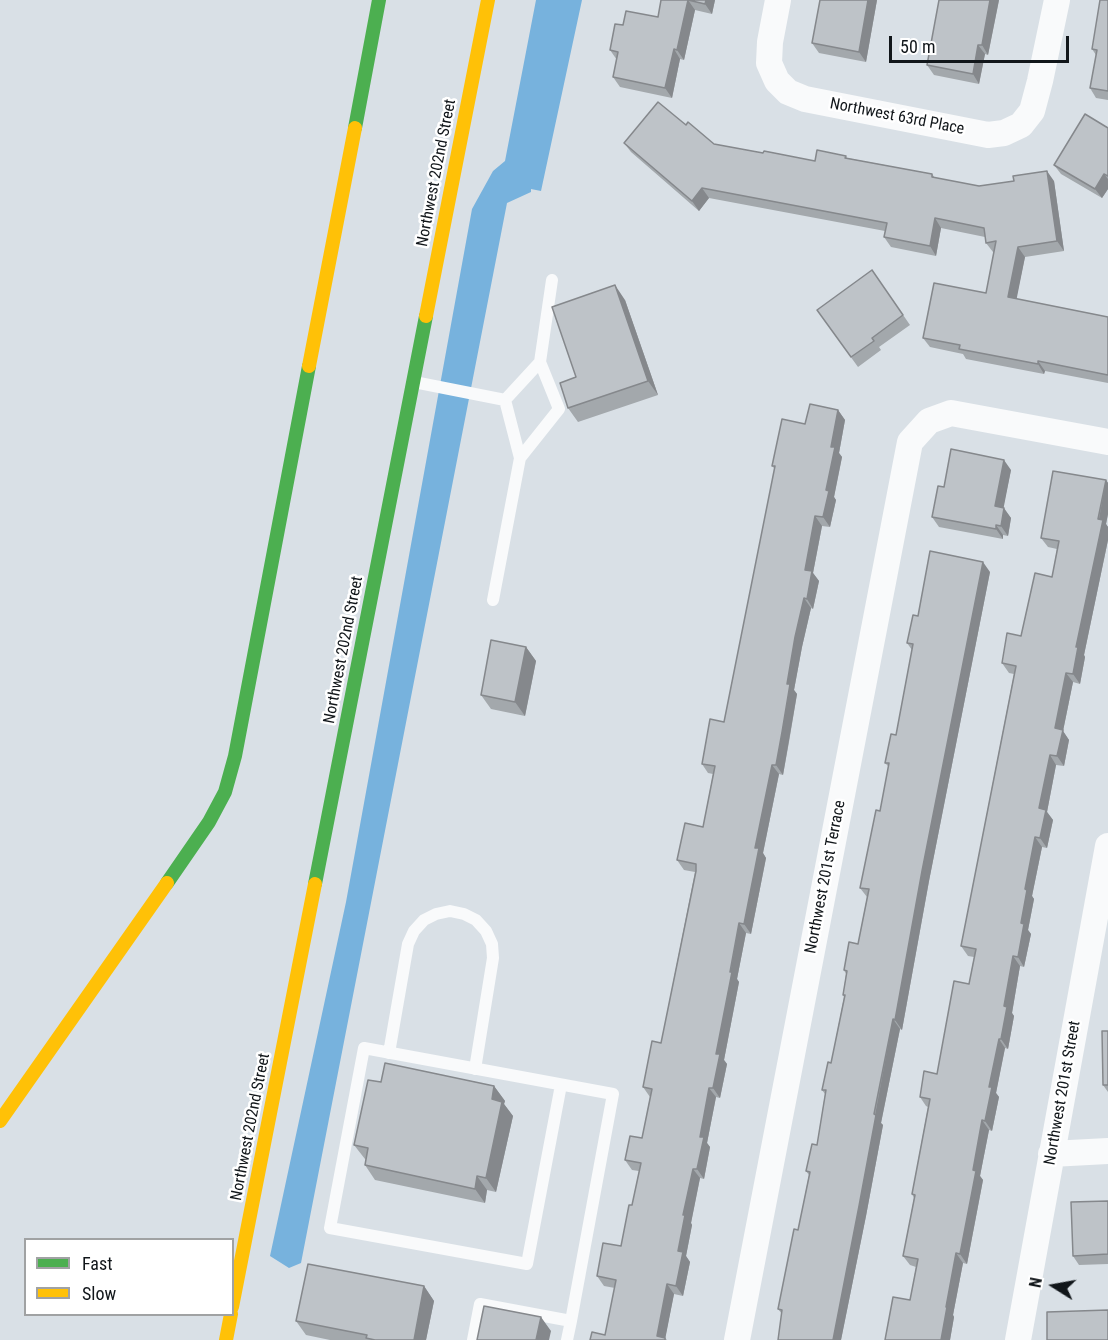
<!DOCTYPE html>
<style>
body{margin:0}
#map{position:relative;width:1108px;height:1340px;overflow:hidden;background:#d9e0e6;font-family:"Roboto Condensed",sans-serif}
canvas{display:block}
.legend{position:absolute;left:24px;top:1238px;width:210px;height:78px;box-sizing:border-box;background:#fff;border:2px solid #a0a2a3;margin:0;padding:8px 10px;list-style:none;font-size:18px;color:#11161a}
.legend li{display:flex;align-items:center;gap:12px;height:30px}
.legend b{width:30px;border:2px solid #a0a2a3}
.north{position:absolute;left:1024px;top:1256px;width:60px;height:60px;-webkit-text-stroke:4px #fff;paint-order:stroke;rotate:281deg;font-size:16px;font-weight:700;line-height:24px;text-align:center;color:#11161a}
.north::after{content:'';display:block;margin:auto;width:21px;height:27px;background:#11161a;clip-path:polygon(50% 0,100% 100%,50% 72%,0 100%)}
.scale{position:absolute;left:889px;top:36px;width:180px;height:27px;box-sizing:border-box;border:3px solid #11161a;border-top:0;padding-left:8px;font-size:18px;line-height:21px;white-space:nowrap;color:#11161a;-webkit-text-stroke:4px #fff;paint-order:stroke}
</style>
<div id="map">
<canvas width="1108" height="1340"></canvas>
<ul class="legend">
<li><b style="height:8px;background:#4caf50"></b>Fast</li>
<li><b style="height:8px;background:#ffc107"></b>Slow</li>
</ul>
<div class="north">N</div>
<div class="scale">50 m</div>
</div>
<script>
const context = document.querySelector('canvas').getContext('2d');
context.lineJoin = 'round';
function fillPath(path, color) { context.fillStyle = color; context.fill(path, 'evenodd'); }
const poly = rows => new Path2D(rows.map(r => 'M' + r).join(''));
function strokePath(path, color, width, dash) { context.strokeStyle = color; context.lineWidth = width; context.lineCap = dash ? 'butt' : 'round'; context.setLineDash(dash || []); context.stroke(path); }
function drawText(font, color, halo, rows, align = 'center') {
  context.font = font + ' "Roboto Condensed",sans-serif'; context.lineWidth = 5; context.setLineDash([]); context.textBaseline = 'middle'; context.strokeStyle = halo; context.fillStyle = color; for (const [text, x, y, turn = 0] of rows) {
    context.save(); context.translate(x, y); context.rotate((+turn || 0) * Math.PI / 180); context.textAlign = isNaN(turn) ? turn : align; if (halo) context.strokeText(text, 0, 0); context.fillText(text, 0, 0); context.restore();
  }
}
fillPath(poly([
 [536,0,582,0,541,191,531,189,531,192,507,203,301,1263,289,1268,270,1256,346,902,472,209,493,171,505,161]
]), '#77b2dd');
strokePath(poly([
 [414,382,505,400,540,362,552,280],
 [520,458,559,409,540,362],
 [493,600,520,458,505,400],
 [389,1053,408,944,414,931,424,920,436,914,450,911,464,914,476,920,486,931,492,944,493,958,475,1069],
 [561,1085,527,1264,330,1228,364,1048,613,1094,571,1321],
 [473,1340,480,1304,571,1321,567,1340]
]), '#f9fafb', 12);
strokePath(poly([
 [778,0,770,42,769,63,777,81,788,92,805,99,988,135,1004,133,1021,125,1032,111,1040,81,1057,0],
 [1051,1154,1108,1151],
 [737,1340,910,442,929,421,951,413,1108,442],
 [1018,1340,1108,846]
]), '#f9fafb', 26);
strokePath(poly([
 [355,128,379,0],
 [167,883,209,822,225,792,235,756,309,366],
 [315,884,426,316]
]), '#4caf50', 14);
strokePath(poly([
 [426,316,488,0],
 [309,366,355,128],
 [0,1121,167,883],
 [232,1307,315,884],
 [226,1340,231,1314]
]), '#ffc107', 14);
fillPath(poly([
 [661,0,715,0,712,14,695,10,684,60,680,59,672,98,620,87,613,77,617,60,610,50,658,17],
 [877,0,866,62,819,53,812,43],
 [999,0,988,55,985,54,979,84,934,75,927,65],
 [1108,0,1108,100,1096,98,1090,88,1096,55,1092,49],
 [686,125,714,144,763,153,815,161,846,156,847,158,932,174,935,178,979,186,1054,181,1064,251,1025,257,1016,299,1108,317,1108,383,1045,371,1044,374,966,359,963,354,930,347,923,338,986,293,994,252,993,252,986,243,985,237,941,228,936,256,891,247,884,237,885,231,709,198,699,211,631,152,624,143],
 [1108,128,1108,189,1102,198,1061,174,1054,165],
 [872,270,910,325,879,347,881,350,858,367,817,310],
 [625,300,658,395,578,422,568,408,576,377],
 [838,410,845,420,839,453,842,457,834,497,836,500,830,527,822,526,813,573,819,581,813,609,811,608,802,647,794,690,797,694,789,742,783,775,779,774,763,853,766,858,751,934,746,933,737,979,739,982,724,1060,727,1064,720,1098,716,1097,707,1143,710,1147,704,1179,700,1178,691,1223,692,1225,686,1256,690,1262,683,1296,674,1294,665,1338,667,1340,590,1340,605,1335,615,1288,604,1286,597,1276,621,1246,632,1205,639,1171,632,1170,625,1160,642,1138,650,1097,643,1087,661,1043,695,872,684,870,677,860,703,827,713,774,708,773,702,764,724,722,775,469,772,466,805,424],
 [1011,470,1003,508,1011,518,1008,536,1003,535,1003,539,939,527,932,517,944,487],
 [1106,480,1108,483,1108,514,1106,524,1108,527,1108,540,1084,655,1085,657,1080,684,1073,682,1063,731,1069,740,1064,766,1056,765,1047,812,1053,820,1047,848,1042,847,1032,896,1034,899,1028,930,1031,934,1024,967,1020,966,1012,1013,1014,1016,1008,1049,1005,1048,996,1093,999,1097,992,1131,989,1130,980,1176,983,1180,967,1264,963,1263,953,1315,954,1317,950,1340,885,1340,910,1300,916,1267,910,1265,903,1256,914,1198,912,1194,928,1107,926,1106,920,1097,937,1074,969,984,974,957,968,956,961,946,1014,674,1009,673,1002,663,1021,636,1052,577,1057,549,1048,547,1041,538],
 [990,572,929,881,902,1030,900,1029,881,1123,883,1125,866,1216,841,1340,778,1340,782,1314,778,1309,798,1230,809,1175,806,1171,817,1145,825,1094,822,1090,831,1063,844,997,843,995,846,974,844,970,858,944,867,897,860,888,880,811,889,767,885,763,896,735,912,650,907,643,918,616],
 [526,647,536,661,525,716,491,709,481,695],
 [1108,1031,1108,1092,1103,1085],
 [494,1086,505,1101,504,1104,513,1116,496,1192,487,1190,485,1203,375,1180,365,1165,366,1160,365,1159,354,1145],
 [1108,1201,1108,1264,1079,1265,1073,1256],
 [424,1286,434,1301,426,1340,330,1340,306,1335,296,1321]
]), '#a3a8ac');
fillPath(poly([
 [688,0,695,10,684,60,677,50],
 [706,0,715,0,712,14,705,4],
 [868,0,877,0,866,62,859,52],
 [990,0,999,0,988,55,982,45],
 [978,45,985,54,979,84,973,74],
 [674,49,680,59,672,98,665,88],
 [1047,171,1054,181,1064,251,1057,241],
 [1104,174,1108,179,1108,189,1102,198,1095,189],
 [702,188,709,198,699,211,692,201],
 [935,218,941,228,936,256,930,246],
 [1018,247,1025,257,1015,307,1008,297],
 [615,285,625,300,658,395,648,381],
 [1038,361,1045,371,1044,374,1038,364],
 [838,410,845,420,839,453,842,457,834,497,836,500,830,527,823,517,831,447],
 [1004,460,1011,470,1002,516,995,506],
 [1106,480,1108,483,1108,514,1106,524,1108,527,1108,540,1084,655,1085,657,1080,684,1073,674,1076,647],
 [1004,508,1011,518,1008,536,1001,526],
 [815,516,822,526,813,573,819,581,813,609,807,599,805,570],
 [996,525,1003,535,1003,539,996,529],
 [983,562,990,572,929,881,902,1030,895,1020,922,871],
 [804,598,811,608,802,647,794,690,797,694,783,775,776,765,787,684,795,637],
 [526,647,536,661,525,716,515,702],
 [1066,673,1073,682,1063,731,1069,740,1064,766,1057,756,1055,728],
 [1050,755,1056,765,1047,812,1053,820,1047,848,1040,838,1039,808],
 [772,765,779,774,763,853,766,858,751,934,744,924,755,848],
 [1035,837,1042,847,1032,896,1034,899,1028,930,1031,934,1024,967,1018,957,1025,889],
 [739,923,746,933,737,979,739,982,724,1060,727,1064,720,1098,713,1088,716,1054],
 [1013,956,1020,966,1012,1013,1014,1016,1008,1049,1001,1039,1004,1006],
 [893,1019,900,1029,881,1123,883,1125,866,1216,841,1340,833,1340],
 [999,1039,1005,1048,996,1093,999,1097,992,1131,985,1121,989,1087],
 [494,1086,505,1101,504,1104,513,1116,496,1192,486,1178,492,1099],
 [709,1088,716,1097,707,1143,710,1147,704,1179,697,1169,700,1137],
 [982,1120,989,1130,980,1176,983,1180,967,1264,960,1254,973,1170],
 [693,1169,700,1178,691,1223,692,1225,686,1256,690,1262,683,1296,676,1286,678,1251,683,1215],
 [477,1176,487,1190,485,1203,475,1189],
 [956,1253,963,1263,953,1315,954,1317,950,1340,941,1340,946,1307],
 [667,1284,674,1294,665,1340,657,1336],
 [424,1286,434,1301,426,1340,414,1340],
 [541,1317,551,1331,549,1340,536,1340]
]), '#85888c');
const building = poly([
 [661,0,706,0,705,4,688,0,677,50,674,49,665,88,613,77,618,52,610,50,615,24,623,25,626,11,658,17,661,0],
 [820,0,868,0,859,52,812,43,820,0],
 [939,0,990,0,982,45,978,45,973,74,927,65,939,0],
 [1100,0,1108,0,1108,91,1090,88,1097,50,1092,49,1100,0],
 [658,102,686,125,688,122,714,144,763,153,764,151,815,161,817,150,846,156,845,158,932,174,932,177,979,186,1014,181,1013,176,1047,171,1057,241,1018,247,1008,297,1108,317,1108,375,1038,361,1038,364,959,349,960,345,923,338,934,283,986,293,996,241,986,243,984,228,935,218,930,246,884,237,887,223,702,188,692,201,624,143,658,102],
 [1085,114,1108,128,1108,176,1104,174,1095,189,1054,165,1085,114],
 [872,270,903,315,872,338,874,341,851,357,817,310,872,270],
 [615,285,648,381,568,408,560,383,576,377,552,307,615,285],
 [810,404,838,410,831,447,835,447,826,490,829,491,823,517,815,516,805,570,812,571,807,599,804,598,795,637,787,684,790,684,782,732,776,765,772,765,755,848,759,848,744,924,739,923,730,972,732,972,716,1054,720,1054,713,1088,709,1088,700,1137,704,1137,697,1169,693,1169,683,1215,685,1215,678,1251,683,1252,676,1286,667,1284,657,1336,665,1338,665,1340,590,1340,592,1332,605,1335,616,1280,597,1276,603,1243,621,1246,629,1205,632,1205,641,1163,625,1160,630,1136,642,1138,652,1089,643,1087,652,1041,661,1043,696,871,696,864,677,860,685,823,703,827,715,766,702,764,710,719,724,722,775,466,772,466,782,419,805,424,810,404],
 [951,449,1004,460,995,506,1004,508,1001,526,996,525,996,529,932,517,938,486,944,487,951,449],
 [1053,471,1106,480,1098,519,1103,520,1076,647,1078,647,1073,674,1066,673,1055,728,1063,730,1057,756,1050,755,1039,808,1046,810,1040,838,1035,837,1025,889,1027,890,1021,923,1024,924,1018,957,1013,956,1004,1006,1007,1007,1001,1039,999,1039,989,1087,992,1087,985,1121,982,1120,973,1170,976,1171,960,1254,956,1253,946,1307,947,1307,941,1340,885,1340,893,1297,910,1300,918,1259,903,1256,915,1195,912,1194,930,1099,920,1097,924,1071,937,1074,954,981,969,984,976,949,961,946,1016,666,1002,663,1007,633,1021,636,1035,573,1052,577,1059,541,1041,538,1053,471],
 [930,551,983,562,922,871,895,1020,893,1019,874,1114,876,1115,859,1206,833,1340,778,1340,782,1310,778,1309,794,1229,798,1230,810,1172,806,1171,812,1144,817,1145,826,1090,822,1090,828,1062,831,1063,845,995,843,995,847,971,844,970,849,942,858,944,869,889,860,888,876,810,880,811,889,763,885,763,891,734,896,735,913,644,907,643,913,615,918,616,930,551],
 [491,640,526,647,515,702,481,695,491,640],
 [1102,1031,1108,1031,1108,1085,1103,1085,1102,1031],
 [385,1063,494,1086,492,1099,502,1102,486,1178,477,1176,475,1189,365,1165,368,1148,354,1145,368,1080,381,1082,385,1063],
 [1108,1201,1108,1254,1073,1256,1071,1202,1108,1201],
 [308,1264,424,1286,414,1340,375,1340,366,1338,367,1335,296,1321,308,1264],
 [484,1306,541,1317,536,1340,477,1340,484,1306],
 [1108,1310,1108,1340,1047,1340,1047,1312,1108,1310]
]);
fillPath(building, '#bec3c8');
strokePath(building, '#85888c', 1.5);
drawText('16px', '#11161a', '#fff', [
 ["Northwest 63rd Place",897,117,11],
 ["Northwest 202nd Street",437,173,-79],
 ["Northwest 202nd Street",344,650,-79],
 ["Northwest 201st Terrace",826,877,-79],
 ["Northwest 201st Street",1063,1093,-80],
 ["Northwest 202nd Street",251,1127,-79]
]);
</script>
